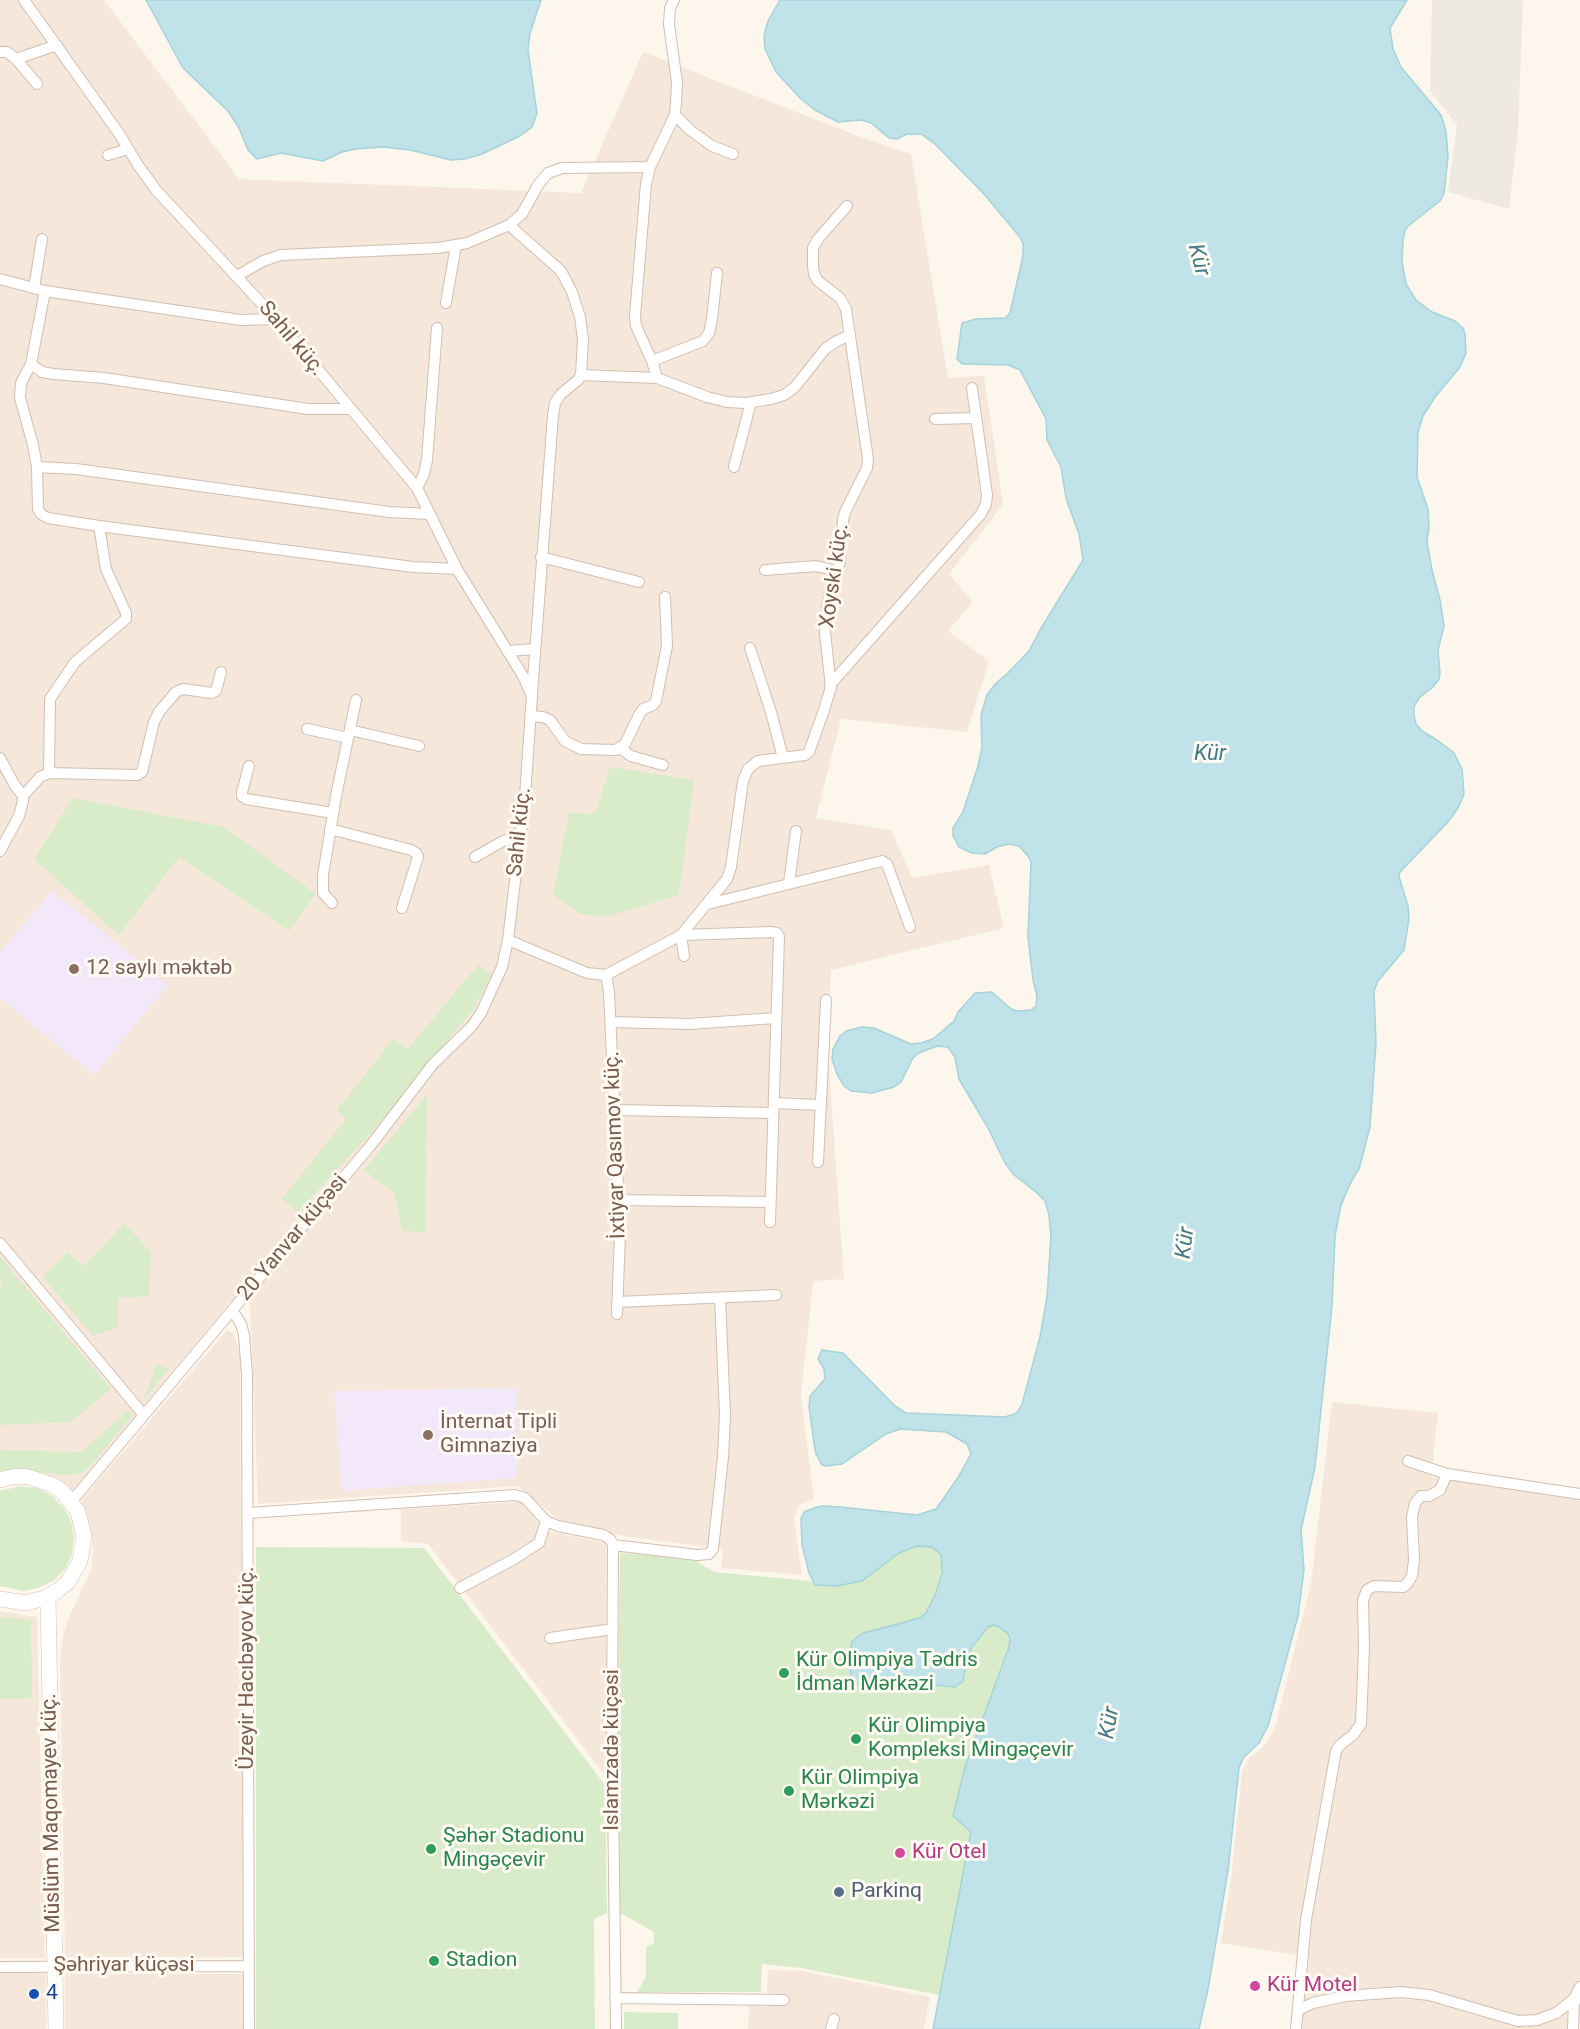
<!DOCTYPE html>
<meta charset="utf-8">
<style>
body{margin:0}
canvas{display:block;background:#fdf6ec}
</style>
<canvas width="1580" height="2029"></canvas>
<script>
const context = document.querySelector('canvas').getContext('2d');
context.lineJoin = 'round';
function fillPath(path, color) { context.fillStyle = color; context.fill(path, 'evenodd'); }
const poly = rows => new Path2D(rows.map(r => 'M' + r).join(''));
function strokePath(path, color, width, dash) { context.strokeStyle = color; context.lineWidth = width; context.lineCap = dash ? 'butt' : 'round'; context.setLineDash(dash || []); context.stroke(path); }
function drawText(font, color, halo, rows, align = 'center') {
  context.font = font + ' Roboto,sans-serif'; context.lineWidth = 6; context.setLineDash([]); context.textBaseline = 'middle'; context.strokeStyle = halo; context.fillStyle = color; for (const [text, x, y, turn = 0] of rows) {
    context.save(); context.translate(x, y); context.rotate((+turn || 0) * Math.PI / 180); context.textAlign = isNaN(turn) ? turn : align; if (halo) context.strokeText(text, 0, 0); context.fillText(text, 0, 0); context.restore();
  }
}
fillPath(poly([
 [0,0,104,0,239,179,581,193,643,52,858,136,911,154,948,378,984,376,1003,505,949,574,973,602,948,631,989,661,967,732,841,719,816,818,891,830,912,878,989,865,1004,928,831,970,828,1055,844,1279,813,1281,801,1396,814,1499,799,1505,794,1519,802,1575,721,1568,723,1549,623,1536,557,1519,518,1486,258,1504,250,1305,232,1300,71,1493,0,1476],
 [227,1330,234,1334,240,1354,243,1957,65,1958,60,1660,63,1636,69,1617,91,1570,93,1550,90,1527,81,1501],
 [1332,1402,1438,1413,1431,1477,1580,1500,1580,2029,1300,2029,1309,1957,1221,1943,1232,1871,1242,1772,1247,1761,1267,1743,1276,1724,1311,1584],
 [521,1502,539,1524,551,1532,606,1543,606,1777,428,1544,401,1541,401,1509],
 [0,1611,37,1617,45,1958,0,1958],
 [768,1970,802,1971,930,1997,924,2029,748,2029,749,2006,766,2006],
 [0,1973,46,1973,46,2029,0,2029],
 [65,1974,243,1974,244,2029,65,2029]
]), '#f5e8da');
fillPath(poly([
 [1432,0,1523,0,1518,130,1509,209,1448,192,1457,125,1430,91]
]), '#efe9e4');
fillPath(poly([
 [52,891,168,985,94,1075,0,998,0,952],
 [517,1388,517,1478,342,1491,334,1391]
]), '#f3e8fa');
fillPath(poly([
 [610,767,694,780,679,895,606,917,580,914,553,895,569,813,595,814],
 [73,798,224,827,316,894,289,931,179,857,119,935,34,859],
 [478,965,492,974,472,1011,373,1131,298,1212,282,1199,346,1119,337,1110,393,1039,408,1049],
 [427,1095,425,1232,402,1231,395,1194,364,1170],
 [125,1223,151,1253,149,1296,118,1298,118,1327,93,1336,43,1277,67,1252,84,1266],
 [0,1257,111,1389,71,1422,0,1425,0,1288,3,1284,0,1281],
 [157,1364,169,1369,144,1399],
 [128,1410,132,1416,92,1464,82,1473,65,1475,27,1471,0,1471,0,1450,82,1452],
 [20,1486,36,1488,51,1495,63,1507,71,1521,74,1537,72,1554,65,1569,53,1581,38,1588,22,1591,0,1586,0,1491],
 [917,1546,932,1547,937,1550,943,1560,936,1593,928,1610,919,1618,859,1635,852,1641,849,1659,878,1683,910,1682,937,1685,963,1681,968,1653,989,1627,993,1625,999,1627,1008,1634,1010,1639,1009,1646,965,1767,954,1816,971,1832,939,1995,801,1968,762,1964,761,1992,637,1992,646,1977,646,1947,654,1943,654,1932,620,1913,618,1718,620,1553,693,1559,714,1572,811,1581,815,1585,837,1586,858,1582,899,1553],
 [256,1547,424,1548,605,1785,607,1913,594,1919,595,2029,256,2029],
 [0,1617,31,1620,32,1698,0,1699],
 [624,2012,678,2013,678,2029,624,2029]
]), '#d8ecc9');
const water = poly([
 [146,0,541,0,530,33,528,50,537,113,532,127,520,136,482,154,465,159,451,160,410,150,383,147,355,149,342,152,323,161,281,153,257,159,248,150,239,128,228,111,183,68,146,0],
 [780,0,1407,0,1390,28,1393,49,1401,67,1441,115,1446,131,1448,156,1444,194,1440,201,1408,226,1405,230,1403,240,1402,262,1406,284,1416,300,1432,312,1455,321,1463,328,1465,334,1466,353,1460,367,1435,397,1423,416,1418,432,1417,477,1428,509,1429,526,1427,542,1432,570,1440,600,1444,626,1438,650,1440,673,1439,679,1432,688,1420,697,1414,706,1414,716,1416,724,1422,731,1437,740,1454,753,1462,769,1464,794,1458,808,1448,822,1400,872,1399,877,1408,906,1409,919,1404,950,1378,981,1374,991,1376,1043,1370,1127,1359,1169,1352,1180,1341,1205,1335,1236,1332,1306,1315,1467,1301,1530,1304,1570,1298,1616,1268,1726,1259,1743,1244,1757,1239,1768,1228,1871,1208,1989,1199,2029,933,2029,971,1832,953,1816,965,1767,1009,1647,1010,1639,1008,1634,999,1627,993,1625,988,1627,972,1647,967,1658,963,1681,955,1687,910,1682,852,1684,849,1659,852,1641,863,1633,898,1624,919,1618,926,1613,936,1593,942,1572,941,1555,932,1547,917,1546,899,1553,862,1581,837,1586,815,1585,809,1573,802,1545,801,1519,804,1512,814,1508,822,1506,840,1507,917,1515,936,1509,957,1479,971,1454,967,1444,946,1432,900,1429,886,1434,842,1464,826,1466,822,1465,816,1454,814,1443,809,1407,810,1396,825,1379,824,1369,818,1359,822,1350,843,1353,895,1406,906,1413,1005,1417,1017,1413,1022,1404,1040,1337,1047,1297,1051,1236,1049,1215,1045,1201,1037,1193,1013,1174,1005,1163,988,1128,959,1079,955,1057,948,1047,937,1046,919,1053,913,1058,901,1082,894,1087,872,1093,851,1091,844,1086,837,1074,832,1059,833,1049,840,1036,846,1031,862,1027,874,1028,911,1044,921,1043,933,1039,954,1021,958,1012,975,993,992,992,1010,1008,1016,1011,1031,1010,1036,1006,1037,996,1033,980,1028,937,1031,862,1028,856,1019,846,1009,844,997,847,985,854,972,853,959,847,953,836,953,828,963,812,978,766,982,748,981,715,987,695,996,683,1007,674,1029,651,1040,630,1083,560,1079,534,1066,498,1061,467,1047,440,1046,419,1020,370,1009,365,970,364,962,364,957,359,962,323,976,319,1005,318,1010,313,1023,256,1023,243,1019,236,984,194,935,144,921,134,907,134,897,139,889,138,871,123,861,120,838,122,815,110,801,99,776,72,765,49,764,36,768,21,780,0]
]);
fillPath(water, '#bfe3e8');
strokePath(water, '#a5d3da', 1.5);
fillPath(poly([
 [849,1659,856,1659,857,1663,885,1662,885,1668,849,1669]
]), '#fdf6ec');
const minor = poly([
 [24,0,120,135,138,165,156,190,276,319,417,488,457,569,523,676,532,696,525,796,508,940,502,967,481,1013,472,1026,433,1064,371,1145,71,1502],
 [674,0,670,8,669,24,677,83,676,101,675,115,650,167,646,184,635,316,636,326,652,361,657,378,707,397,727,402,746,403,771,399,784,395,795,387,825,349,837,341,850,335],
 [0,52,7,52,16,59,57,45],
 [16,59,37,84],
 [675,115,690,130,712,146,733,154],
 [108,155,128,149],
 [509,225,561,271,572,292,580,317,583,339,581,375,578,380,561,394,555,403,553,416,532,693],
 [237,276,263,261,281,255,438,248,467,243,509,225,522,214,538,185,548,173,562,168,650,167],
 [0,279,45,291,220,317,241,320,276,319],
 [34,288,42,239],
 [45,291,31,364,21,383,20,398,33,445,37,467,38,509,41,514,48,518,99,526,413,567,457,569],
 [446,303,456,245],
 [652,361,703,341,709,333,712,319,717,273],
 [31,364,42,372,53,374,104,378,308,409,349,409],
 [581,375,657,378],
 [935,419,976,418],
 [37,467,76,469,389,512,429,514],
 [734,467,751,402],
 [417,488,424,474,427,460,437,328],
 [541,557,639,582],
 [765,570,816,566,837,571],
 [750,648,771,712,783,758],
 [508,651,535,649],
 [830,685,981,514,986,504,987,495,972,388],
 [530,716,543,717,550,720,565,741,581,749,616,750,625,744,639,715,643,709,653,705,656,701,667,646,665,597],
 [307,729,348,738],
 [350,730,419,746],
 [620,748,631,756,663,765],
 [0,758,14,784,23,796,23,801,19,816,0,851],
 [249,766,242,792,242,796,246,799,333,813],
 [49,773,137,775,142,772,154,722,159,712,176,692,183,689,211,693,216,691,221,672],
 [23,796,40,777,49,773,50,699,75,662,126,619,126,613,106,569,99,526],
 [330,829,411,850,416,853,418,857,402,908],
 [475,857,503,841,520,837],
 [789,883,796,831],
 [332,903,323,893,323,875,336,796,356,700],
 [708,904,882,861,887,864,910,927],
 [508,940,587,973,606,975,681,935,727,879,731,867,743,781,748,769,758,761,805,755,809,752,824,710,831,687,825,633,827,607,831,587,840,562,843,520,845,512,867,468,868,459,846,309,840,298,818,281,814,274,813,266,813,248,818,239,847,206],
 [684,956,681,935,771,932,777,933,779,937,770,1222],
 [606,975,609,992,620,1233,617,1314],
 [611,1022,689,1024,776,1018],
 [774,1103,821,1105],
 [615,1110,773,1113],
 [818,1162,826,1000],
 [619,1200,770,1202],
 [0,1243,143,1414],
 [617,1302,776,1295],
 [232,1310,241,1324,244,1335,247,1375,249,2029],
 [1408,1461,1447,1474],
 [248,1513,515,1495,525,1498,546,1521,558,1526,603,1535,610,1539,613,1545,612,1718,616,2029],
 [613,1545,697,1555,709,1554,713,1549,723,1457,725,1415,720,1298],
 [460,1588,514,1559,539,1543,546,1521],
 [550,1638,613,1629],
 [0,1967,248,1966],
 [615,1998,784,2000],
 [1298,2010,1313,2003,1345,1996,1401,1992,1429,1995,1518,2021,1537,2020,1556,2013,1574,1999,1580,1987],
 [831,2029,834,2019],
 [1296,2029,1306,1920,1336,1751,1340,1745,1353,1735,1361,1724,1364,1648,1363,1600,1367,1590,1374,1586,1403,1587,1407,1584,1412,1576,1414,1560,1412,1517,1415,1503,1421,1496,1429,1496,1440,1490,1447,1474,1580,1494],
 [1573,2029,1574,1999,1577,2000]
]);
const secondary = poly([
 [0,1480,17,1476,29,1477,53,1485,63,1492,78,1512,84,1536,80,1561,68,1582,58,1590,48,1597,26,1603,0,1599],
 [48,1597,56,2029]
]);
strokePath(minor, '#d1beb0', 12);
strokePath(secondary, '#d6c0b0', 16);
strokePath(minor, '#fff', 10);
strokePath(secondary, '#fff', 15);
for (const [x, y, r, color] of [
 [74,969,6,"#8d6e63"],
 [428,1435,6,"#8d6e63"],
 [784,1673,6,"#2e9e5b"],
 [856,1739,6,"#2e9e5b"],
 [789,1791,6,"#2e9e5b"],
 [431,1849,6,"#2e9e5b"],
 [900,1853,6,"#d1479c"],
 [839,1892,6,"#5c6f8a"],
 [434,1961,6,"#2e9e5b"],
 [1255,1986,6,"#d1479c"],
 [34,1994,6,"#1a4fb4"]
]) { const dot = new Path2D(); dot.arc(x, y, r, 0, 2 * Math.PI); context.fillStyle = color; context.fill(dot); strokePath(dot, '#fffaf3', 2); }
drawText('21px', '#7a5c4d', '#fffaf3', [
 ["Sahil küç.",291,339,50],
 ["Xoyski küç.",835,576,-82],
 ["Sahil küç.",520,832,-84],
 ["İxtiyar Qasımov küç.",616,1145,-92],
 ["20 Yanvar küçəsi",293,1238,-50],
 ["Üzeyir Hacıbəyov küç.",248,1668,-90],
 ["Islamzadə küçəsi",613,1750,-90],
 ["Müslüm Maqomayev küç.",52,1813,-91],
 ["Şəhriyar küçəsi",124,1966]
]);
drawText('21px', '#785e54', '#fffaf3', [
 ["12 saylı məktəb",86,969],
 ["İnternat Tipli",440,1423],
 ["Gimnaziya",440,1447]
], 'left');
drawText('21px', '#27864d', '#fffaf3', [
 ["Kür Olimpiya Tədris",796,1661],
 ["İdman Mərkəzi",796,1685],
 ["Kür Olimpiya",868,1727],
 ["Kompleksi Mingəçevir",868,1751],
 ["Kür Olimpiya",801,1779],
 ["Mərkəzi",801,1803],
 ["Şəhər Stadionu",443,1837],
 ["Mingəçevir",443,1861],
 ["Stadion",446,1961]
], 'left');
drawText('21px', '#b23c85', '#fffaf3', [
 ["Kür Otel",912,1853],
 ["Kür Motel",1267,1986]
], 'left');
drawText('21px', '#4e5e75', '#fffaf3', [
 ["Parkinq",851,1892]
], 'left');
drawText('21px', '#164399', '#fffaf3', [
 ["4",46,1994]
], 'left');
drawText('italic 22px', '#437c86', '#fffaf3', [
 ["Kür",1198,260,75],
 ["Kür",1210,754],
 ["Kür",1186,1243,-83],
 ["Kür",1110,1723,-80]
]);
</script>
